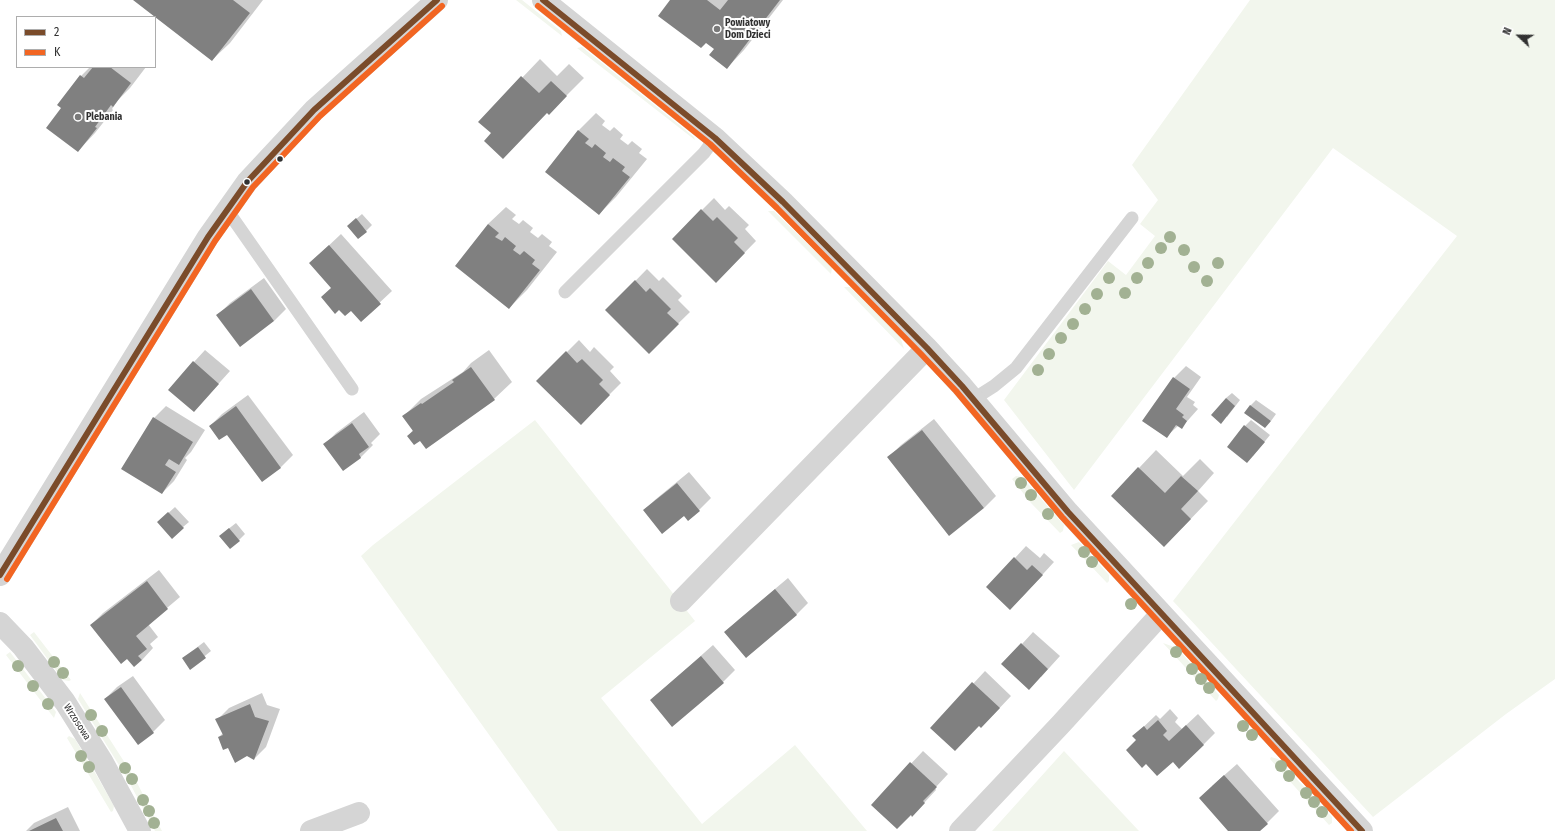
<!DOCTYPE html>
<style>
body{margin:0}
#map{position:relative;width:1555px;height:831px;overflow:hidden;background:#fff;font-family:"Fira Sans Condensed",sans-serif}
canvas{display:block}
.legend{position:absolute;left:16px;top:16px;width:140px;height:52px;box-sizing:border-box;background:#fff;border:1px solid #adadad;margin:0;padding:5px 7px;list-style:none;font-size:12px;color:#313131}
.legend li{display:flex;align-items:center;gap:8px;height:20px}
.legend b{width:20px;border:1px solid #adadad}
.north{position:absolute;left:1499px;top:16px;width:40px;height:40px;-webkit-text-stroke:3px #fff;paint-order:stroke;rotate:292deg;font-size:11px;font-weight:700;line-height:16px;text-align:center;color:#313131}
.north::after{content:'';display:block;margin:auto;width:14px;height:18px;background:#313131;clip-path:polygon(50% 0,100% 100%,50% 72%,0 100%)}
</style>
<div id="map">
<canvas width="1555" height="831"></canvas>
<ul class="legend">
<li><b style="height:5px;background:#7a4b2a"></b>2</li>
<li><b style="height:5px;background:#f26522"></b>K</li>
</ul>
<div class="north">N</div>
</div>
<script>
const context = document.querySelector('canvas').getContext('2d');
context.lineJoin = 'round';
function fillPath(path, color) { context.fillStyle = color; context.fill(path, 'evenodd'); }
const poly = rows => new Path2D(rows.map(r => 'M' + r).join(''));
function strokePath(path, color, width, dash) { context.strokeStyle = color; context.lineWidth = width; context.lineCap = dash ? 'butt' : 'round'; context.setLineDash(dash || []); context.stroke(path); }
function drawText(font, color, halo, rows, align = 'center') {
  context.font = font + ' "Fira Sans Condensed",sans-serif'; context.lineWidth = 4; context.setLineDash([]); context.textBaseline = 'middle'; context.strokeStyle = halo; context.fillStyle = color; for (const [text, x, y, turn = 0] of rows) {
    context.save(); context.translate(x, y); context.rotate((+turn || 0) * Math.PI / 180); context.textAlign = isNaN(turn) ? turn : align; if (halo) context.strokeText(text, 0, 0); context.fillText(text, 0, 0); context.restore();
  }
}
fillPath(poly([
 [516,0,522,0,561,31,562,36],
 [1250,0,1555,0,1555,679,1506,714,1373,817,1173,601,1457,236,1333,148,1074,490,1004,400,1108,261,1126,275,1155,236,1140,224,1158,200,1132,165],
 [582,47,677,123,694,137,695,140,577,48],
 [768,211,774,211,832,268,831,274],
 [844,287,850,287,900,336,904,349],
 [535,420,695,621,601,698,702,824,795,745,867,831,558,831,361,556,373,545],
 [1016,476,1022,477,1064,525,1063,531,1060,533,1031,503,1012,479],
 [1079,542,1109,575,1109,581,1107,583,1071,545],
 [34,632,71,680,69,681,63,680,30,635],
 [1163,643,1177,648,1219,695,1218,699,1216,701],
 [10,652,56,712,54,718,6,655],
 [80,693,134,777,162,831,155,831,127,778,78,699],
 [69,736,75,739,97,776,114,806,113,811,111,812,67,738],
 [1064,751,1139,831,992,831],
 [1271,757,1278,759,1332,817,1332,823,1329,825,1270,759]
]), '#f2f6ed');
fillPath(poly([
 [135,0,263,0,230,43,212,60],
 [672,0,783,0,744,50,727,68,716,49,706,42],
 [540,59,557,76,569,64,584,78,566,96,547,112,492,133,480,122],
 [90,67,146,67,130,88,118,100,112,109,113,110,95,133,78,151,63,108,81,76],
 [596,113,605,121,602,125,610,131,614,127,623,135,620,139,628,145,632,141,642,149,639,153,647,159,616,197,599,214,578,131],
 [714,198,725,210,729,206,749,225,745,229,756,241,716,282,673,239],
 [506,207,516,215,512,219,519,224,523,220,533,228,530,232,538,238,542,234,552,242,549,246,557,252,527,290,509,308,488,224],
 [362,214,372,225,359,238,355,220],
 [341,234,392,291,361,320,351,309,339,309,323,251],
 [647,269,659,281,663,277,682,296,678,300,690,312,649,352,607,310],
 [264,278,286,309,274,321,218,315,230,303],
 [579,340,590,352,594,347,614,367,610,371,621,383,581,423,538,381],
 [205,350,230,371,194,411,194,362],
 [489,350,512,382,494,399,420,440,408,436,413,430,404,416,421,399,463,372,471,363],
 [1186,366,1201,377,1187,397,1195,402,1193,405,1198,409,1182,427,1179,425,1166,437,1174,378],
 [1232,393,1240,400,1227,417,1226,398],
 [248,395,293,455,281,467,262,481,227,433,210,426,222,414],
 [1256,400,1276,414,1271,421,1250,406],
 [166,406,205,430,191,452,185,458,187,460,174,481,162,493,123,469,154,418],
 [364,412,380,434,371,443,373,445,361,457,343,470,325,444,336,433],
 [934,419,996,496,984,508,889,457,901,445],
 [1251,420,1270,435,1253,456,1245,426],
 [1156,450,1183,476,1200,459,1214,473,1198,491,1208,501,1182,528,1139,468],
 [689,472,711,498,699,510,684,515,644,510,656,499],
 [175,507,189,522,183,527,164,517],
 [236,523,245,534,239,540,227,530],
 [1026,546,1040,558,1044,553,1054,562,1022,597,1015,558],
 [159,570,180,597,148,624,158,637,150,644,153,648,142,660,91,625,103,613],
 [788,578,808,603,796,615,726,632,738,620],
 [1033,632,1060,656,1041,677,1022,644],
 [204,642,211,651,190,668,183,658],
 [713,645,735,670,723,682,651,700],
 [985,671,1011,696,993,715,979,725,932,728],
 [133,676,165,720,153,732,138,744,105,699,117,687],
 [262,693,267,705,280,709,266,747,254,759,228,747,219,737,223,733,217,720,229,708],
 [1170,709,1178,718,1175,722,1182,729,1198,714,1215,733,1203,745,1173,761,1137,740,1134,736,1156,715,1160,719],
 [923,751,948,774,935,788,936,790,924,803,872,805],
 [1237,764,1279,811,1259,831,1230,831,1212,786],
 [68,807,80,831,26,831,34,823]
]), '#0003');
fillPath(poly([
 [133,0,233,0,250,13,212,61],
 [670,0,707,0,720,10,728,0,780,0,727,69,709,55,714,49,706,43,701,48,658,16],
 [93,67,110,67,131,83,113,107,111,105,95,127,97,128,78,152,46,128,61,108,57,105,80,75,84,78],
 [521,76,539,93,551,81,567,96,549,115,547,113,503,159,484,141,491,133,478,122],
 [578,130,589,139,585,143,592,148,595,144,606,153,603,157,610,162,613,158,625,167,622,171,630,177,599,215,545,172],
 [701,209,713,221,717,217,738,238,734,242,745,253,716,283,672,239],
 [356,218,367,232,358,239,347,226],
 [488,224,499,233,495,237,502,241,505,237,516,246,513,250,520,255,524,251,535,260,532,264,540,270,509,309,455,266],
 [329,245,381,304,361,322,351,311,345,316,339,310,335,314,321,297,331,288,309,263],
 [635,280,646,292,650,288,671,309,667,313,679,324,649,354,605,310],
 [251,289,274,321,240,347,216,315],
 [566,351,577,363,582,359,603,380,599,384,610,395,581,425,536,381],
 [193,361,219,384,194,412,168,390],
 [471,367,495,400,426,449,420,441,414,445,407,436,413,431,402,416,421,403,422,404,454,382,452,380],
 [1173,377,1190,389,1176,409,1184,415,1182,417,1187,421,1182,429,1176,425,1167,438,1142,421],
 [1226,398,1235,406,1221,424,1211,415],
 [1250,405,1271,421,1265,428,1244,413],
 [236,406,281,468,262,482,227,435,219,440,209,426],
 [153,417,193,442,179,465,169,459,165,465,176,472,162,494,121,469],
 [352,423,369,447,359,454,361,458,343,471,323,444],
 [1244,425,1265,442,1247,463,1227,447],
 [922,430,984,508,949,536,887,457],
 [1138,467,1165,493,1181,476,1198,491,1181,509,1191,519,1164,547,1111,496],
 [677,483,700,511,688,521,684,516,662,534,643,510],
 [168,512,184,528,172,539,157,522],
 [229,528,240,541,230,549,219,536],
 [1014,557,1027,570,1032,565,1043,575,1010,610,986,587],
 [147,581,168,609,136,636,147,649,138,656,142,660,134,667,127,659,121,664,90,625],
 [775,589,797,615,746,658,724,632],
 [1021,643,1048,669,1029,690,1001,664],
 [198,647,206,658,190,670,182,658],
 [701,656,724,683,672,727,650,700],
 [972,682,1000,708,981,728,979,726,955,751,930,728],
 [121,687,154,733,138,745,104,699],
 [250,704,255,717,269,721,254,760,247,756,235,763,228,748,223,750,218,737,223,735,215,719],
 [1158,720,1167,731,1163,735,1169,741,1186,725,1204,745,1179,769,1173,762,1157,776,1146,764,1142,768,1126,750,1136,740,1132,736,1144,726,1147,730],
 [910,762,937,787,923,801,925,803,912,817,911,815,897,829,871,805],
 [1224,775,1268,824,1260,831,1228,831,1199,798],
 [56,818,63,831,29,831]
]), '#808080');
strokePath(poly([
 [227,210,352,389],
 [565,292,704,153,715,138],
 [972,400,994,386,1016,368,1132,218]
]), '#d5d5d5', 13);
strokePath(poly([
 [543,0,715,138,783,202,927,348,962,386,1068,512,1362,831],
 [0,575,208,237,247,182,314,110,437,0],
 [681,601,927,348],
 [0,623,23,647,65,702,102,761,140,831],
 [311,831,359,813],
 [960,831,1061,724,1161,614]
]), '#d5d5d5', 22);
strokePath(poly([
 [543,0,715,138,783,202,927,348,962,386,1068,512,1362,831],
 [0,575,208,237,247,182,314,110,437,0]
]), '#7a4b2a', 6);
strokePath(poly([
 [538,6,710,144,777,208,921,354,956,391,1062,517,1351,831],
 [7,579,215,241,253,187,320,116,442,6]
]), '#f26522', 6);
context.fillStyle = '#a2b193';
for (const [x, y] of [
 [1170,237],
 [1161,248],
 [1184,250],
 [1148,263],
 [1218,263],
 [1194,267],
 [1109,278],
 [1137,278],
 [1207,281],
 [1125,293],
 [1097,294],
 [1085,309],
 [1073,324],
 [1061,338],
 [1049,354],
 [1038,370],
 [1021,483],
 [1031,495],
 [1048,514],
 [1084,552],
 [1092,562],
 [1131,604],
 [1176,652],
 [54,662],
 [18,666],
 [1192,669],
 [63,673],
 [1201,679],
 [33,686],
 [1209,688],
 [48,704],
 [91,715],
 [1243,726],
 [102,731],
 [1252,735],
 [81,756],
 [1281,766],
 [89,767],
 [125,768],
 [1289,776],
 [132,779],
 [1306,793],
 [143,800],
 [1314,802],
 [149,811],
 [1322,812],
 [154,823]
]) { context.beginPath(); context.arc(x, y, 6, 0, 2 * Math.PI); context.fill(); }
for (const [x, y, r, color] of [
 [717,29,4,"#797979"],
 [78,117,4,"#797979"],
 [280,159,3.5,"#313131"],
 [247,182,3.5,"#313131"]
]) { const dot = new Path2D(); dot.arc(x, y, r, 0, 2 * Math.PI); context.fillStyle = color; context.fill(dot); strokePath(dot, '#fff', 1.5); }
drawText('bold 10px', '#313131', '#fff', [
 ["Powiatowy",725,23],
 ["Dom Dzieci",725,35],
 ["Plebania",86,117]
], 'left');
drawText('10px', '#313131', '#fff', [
 ["Wrzosowa",77,722,57]
]);
</script>
